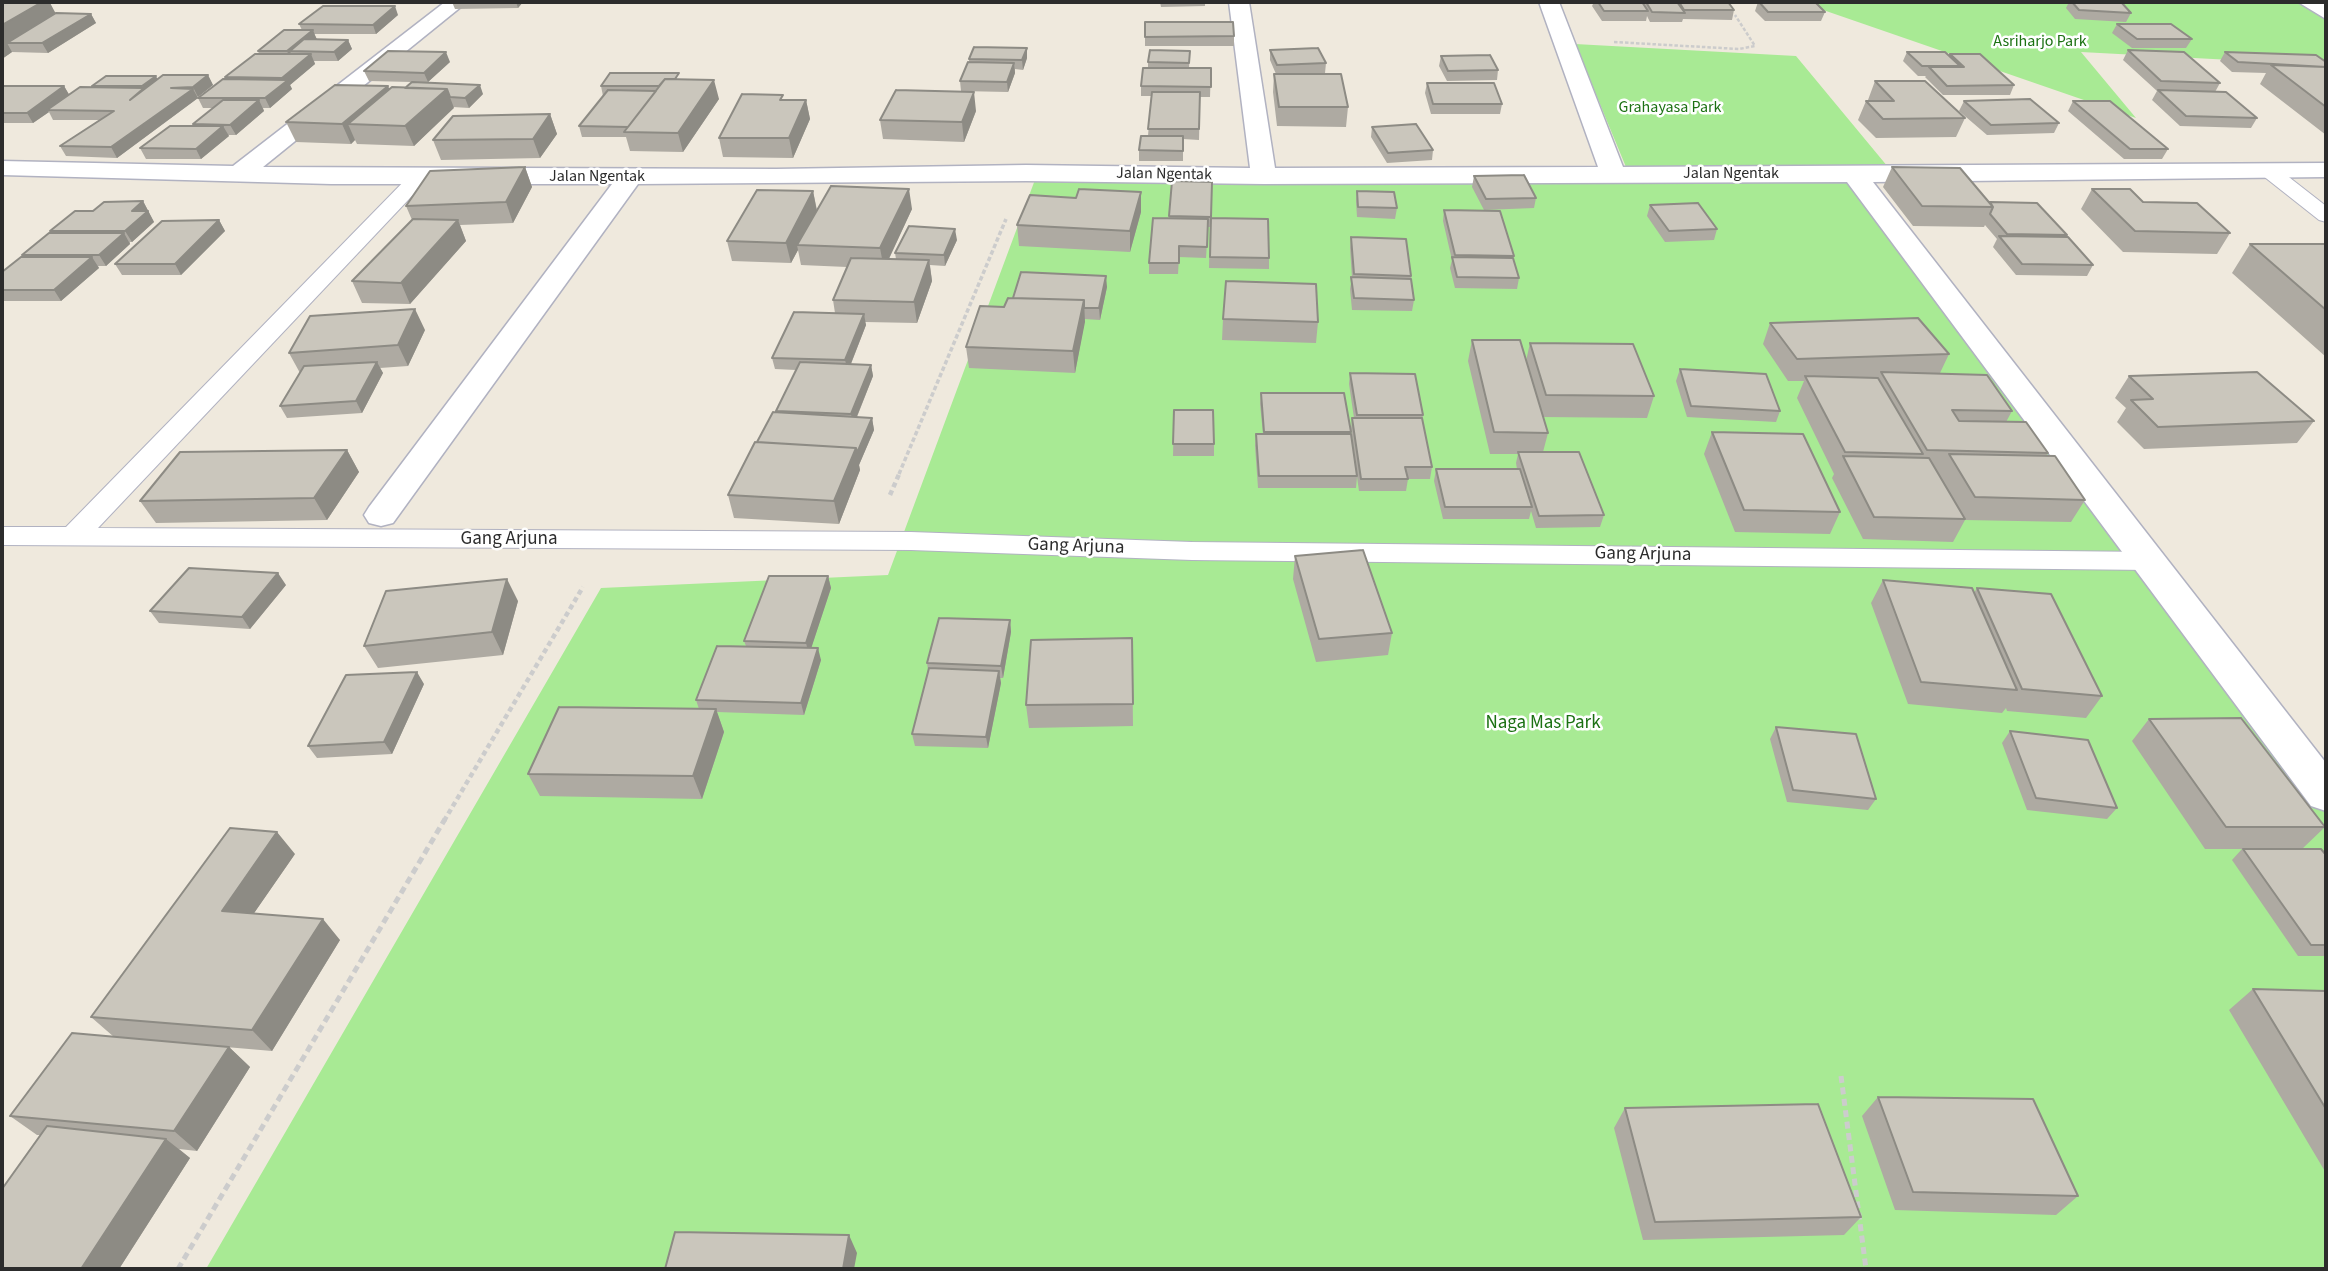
<!DOCTYPE html>
<style>
body{margin:0}
#map{position:relative;width:2328px;height:1271px;overflow:hidden;background:#efe9dd;font-family:"Source Sans 3",sans-serif}
canvas{display:block}
.frame{position:absolute;inset:0;border:4px solid #2c2c2c;pointer-events:none}
</style>
<div id="map">
<canvas width="2328" height="1271"></canvas>
<div class="frame"></div>
</div>
<script>
const context = document.querySelector('canvas').getContext('2d');
context.lineJoin = 'round';
function fillPath(path, color) { context.fillStyle = color; context.fill(path, 'evenodd'); }
const poly = rows => new Path2D(rows.map(r => 'M' + r).join(''));
function strokePath(path, color, width, dash) { context.strokeStyle = color; context.lineWidth = width; context.lineCap = dash ? 'butt' : 'round'; context.setLineDash(dash || []); context.stroke(path); }
function drawText(font, color, halo, rows, align = 'center') {
  context.font = font + ' "Source Sans 3",sans-serif'; context.lineWidth = 5; context.setLineDash([]); context.textBaseline = 'middle'; context.strokeStyle = halo; context.fillStyle = color; for (const [text, x, y, turn = 0] of rows) {
    context.save(); context.translate(x, y); context.rotate((+turn || 0) * Math.PI / 180); context.textAlign = isNaN(turn) ? turn : align; if (halo) context.strokeText(text, 0, 0); context.fillText(text, 0, 0); context.restore();
  }
}
fillPath(poly([
 [1800,2,2305,2,2326,15,2326,65,2081,52,2136,118],
 [1575,44,1796,56,1888,167,1626,167],
 [1036,177,1853,177,2027,404,2326,806,2326,1269,206,1269,601,588,888,575]
]), '#a8ea94');
const lane = poly([
 [2269,165,2276,167,2326,206,2326,222,2319,220,2262,175,2259,171,2262,167,2269,165],
 [420,170,427,172,430,176,427,180,98,528,911,532,1192,542,2150,552,2160,554,2164,561,2160,568,2150,570,1192,560,911,550,2,545,2,527,66,527,413,172,420,170]
]);
const street = poly([
 [445,2,467,2,263,167,776,169,1026,165,1250,168,1229,2,1249,2,1275,168,1598,167,1539,2,1559,2,1623,167,2326,163,2326,177,1873,182,2326,763,2326,811,2311,806,1847,182,1264,184,1026,181,638,184,393,523,381,526,369,523,364,515,369,507,612,184,331,184,2,175,2,161,233,166,445,2],
 [2298,2,2322,2,2326,4,2326,19,2298,2]
]);
strokePath(lane, '#b1b2c1', 2);
strokePath(street, '#b1b2c1', 3);
strokePath(poly([
 [1614,42,1739,49,1755,46,1735,15]
]), '#ccc', 2.5, [3.5, 2]);
strokePath(poly([
 [899,474,1006,219]
]), '#ccc', 3.5, [4.5, 2.5]);
strokePath(poly([
 [890,495,900,472],
 [444,821,583,587]
]), '#ccc', 4.5, [5, 3.5]);
strokePath(poly([
 [1841,1076,1866,1269],
 [178,1269,445,819]
]), '#ccc', 5, [7, 4.5]);
fillPath(lane, '#fff');
fillPath(street, '#fff');
fillPath(poly([
 [2,2,50,3,55,14,91,14,96,23,48,53,12,52,2,59],
 [452,2,523,2,518,8,455,9],
 [1160,2,1205,2,1205,6,1161,7],
 [1582,2,1728,2,1734,10,1732,20,1683,19,1682,22,1650,22,1647,16,1646,21,1602,21,1592,6,1593,4,1583,4],
 [1758,2,1825,12,1821,21,1765,21,1755,11],
 [2069,2,2121,2,2131,13,2126,22,2075,19,2066,8],
 [398,15,376,34,314,34,317,39,348,40,352,49,338,61,314,61,315,64,290,85,292,89,270,108,263,108,264,111,236,135,228,135,229,136,201,159,146,159,140,148,194,126,193,124,214,108,203,108,198,98,226,79,225,77,259,54,258,51,302,30,299,24],
 [1145,22,1234,36,1234,46,1145,46],
 [2117,24,2192,39,2186,48,2132,48,2112,33],
 [1027,48,1027,58,1023,70,1015,69,1015,73,1008,92,961,91,960,81,969,62,969,59],
 [1270,50,1326,63,1325,73,1311,74,1348,107,1346,127,1277,126,1273,92,1274,74,1276,74,1270,60],
 [2128,50,2220,83,2215,92,2257,118,2251,128,2180,126,2152,100,2157,91,2123,60],
 [1190,51,1189,68,1211,68,1210,97,1200,97,1199,140,1183,139,1183,161,1139,161,1139,150,1148,136,1151,96,1141,96,1141,86,1148,68,1148,62],
 [1907,52,1950,56,1950,54,2014,85,2010,95,1943,95,1925,77,1926,76,1918,76,1903,61],
 [2225,52,2326,62,2326,135,2260,84,2266,73,2232,72,2220,61],
 [1441,56,1498,70,1497,80,1447,81,1439,66],
 [450,62,428,82,483,94,469,108,453,107,414,146,357,144,355,140,351,144,296,142,286,122,388,86,389,89,405,88,412,82,369,81,364,71],
 [208,75,213,85,197,97,198,98,117,158,66,156,60,146,99,120,53,120,49,112,33,123,2,123,2,86,64,86,69,95,93,87,92,86],
 [681,79,719,99,683,152,630,151,626,137,582,137,579,126,603,96,601,86],
 [1875,81,1965,118,1956,137,1876,138,1858,120,1866,101,1869,101,1868,100],
 [1427,83,1502,104,1500,114,1431,114,1425,93],
 [806,100,810,119,793,158,723,157,719,138],
 [1964,101,2059,123,2054,133,1987,135,1959,111],
 [2073,101,2168,149,2162,159,2124,159,2068,111],
 [976,111,964,142,883,139,880,120],
 [550,114,557,134,540,158,441,160,433,140],
 [1372,127,1433,150,1432,160,1387,163,1371,137],
 [525,167,532,187,513,223,460,225,466,241,410,304,362,303,352,281,412,220,406,206],
 [1892,167,1990,202,2067,235,2066,237,2093,265,2087,276,2016,275,1993,247,1997,239,1985,225,1984,227,1913,226,1883,187],
 [1474,176,1536,198,1534,208,1484,210,1472,187],
 [1172,181,1212,182,1211,218,1269,258,1269,269,1209,268,1210,227,1208,227,1206,258,1179,257,1178,274,1149,274,1149,263,1169,218],
 [2092,189,2143,202,2230,233,2217,254,2123,252,2081,209],
 [813,191,817,210,912,209,889,259,896,259,895,253,957,240,945,266,930,265,932,281,917,323,865,322,866,325,851,364,871,365,873,376,857,417,872,418,874,430,859,465,860,470,839,524,734,518,728,495,757,442,776,412,776,411,796,370,775,369,772,358,835,313,833,300,847,267,801,265,798,250,791,263,732,261,727,241],
 [1357,191,1397,208,1395,219,1357,217,1356,201],
 [1076,198,1141,212,1130,252,1019,246,1017,225],
 [143,201,154,222,132,242,130,242,130,244,106,266,98,266,99,268,61,301,2,301,2,272,23,257,22,255,51,233,50,231,93,211],
 [1650,205,1717,229,1714,240,1665,242,1647,216],
 [1444,210,1514,256,1513,259,1519,278,1517,289,1455,288,1450,268,1452,260,1443,221],
 [219,220,225,231,181,275,122,275,115,264],
 [1351,237,1411,276,1414,300,1412,311,1352,310,1350,289,1352,278,1350,248],
 [2250,244,2326,244,2326,357,2232,273],
 [1107,287,1100,320,1085,319,1075,373,969,368,966,347,1013,298],
 [1223,319,1318,322,1316,343,1222,340],
 [1770,323,1949,354,1940,373,2012,411,2006,422,2048,453,2046,456,2085,500,2071,522,1965,520,1953,542,1863,539,1832,478,1834,474,1797,398,1804,381,1788,381,1763,344],
 [425,330,408,366,380,368,383,373,362,413,287,418,280,406,300,373,289,353],
 [1472,340,1526,361,1530,343,1654,396,1647,418,1543,417,1548,433,1543,452,1604,515,1600,527,1536,528,1531,511,1529,519,1443,519,1434,481,1436,469,1517,469,1516,463,1518,454,1490,454,1468,361],
 [1680,369,1780,411,1776,422,1687,417,1676,381],
 [1350,373,1423,415,1422,421,1432,467,1430,479,1408,479,1406,491,1359,491,1357,477,1356,488,1258,488,1255,446,1256,434,1263,434,1260,404,1261,393,1351,432,1356,467,1351,429,1352,418,1354,418,1349,384],
 [2129,376,2314,421,2297,443,2144,449,2117,422,2126,408,2115,398],
 [1174,410,1214,444,1214,456,1173,456],
 [1712,432,1840,512,1830,534,1735,532,1704,454],
 [347,450,359,472,327,520,156,523,140,501],
 [1295,556,1392,633,1388,655,1316,662,1293,579],
 [828,576,831,588,811,648,821,660,804,715,717,712,724,732,702,799,540,796,528,774,699,709,696,700,746,646,744,641],
 [1883,580,1974,593,1977,588,2102,696,2086,718,2007,711,2006,708,2002,713,1908,704,1871,603],
 [286,585,250,629,159,623,150,611],
 [518,601,503,655,378,668,364,646],
 [1010,620,1011,632,1003,678,1000,678,1001,683,988,748,915,746,912,734,928,670,927,663],
 [1132,638,1133,726,1029,728,1026,705],
 [424,684,392,754,317,758,308,746],
 [2149,719,2325,827,2302,849,2326,855,2326,956,2298,956,2232,860,2242,849,2205,849,2132,741],
 [1776,727,1876,799,1868,810,1787,802,1770,739],
 [2010,731,2117,808,2107,819,2027,810,2002,743],
 [295,854,254,913,340,940,272,1051,191,1044,229,1047,250,1067,197,1151,179,1149,190,1158,119,1269,2,1269,40,1135,37,1135,10,1116,114,1037,91,1017],
 [2253,989,2326,991,2326,1173,2229,1010],
 [1878,1097,2078,1196,2056,1215,1895,1210,1862,1116],
 [1625,1108,1861,1217,1844,1235,1643,1240,1614,1128]
]), '#aeaaa2');
fillPath(poly([
 [33,2,52,2,50,3,61,23,7,43,12,52,2,59,2,25],
 [516,2,523,2,518,8],
 [395,6,398,15,376,34,373,25],
 [91,14,96,23,48,53,42,43],
 [313,30,317,40,290,51,293,59,291,61,287,51],
 [348,40,352,49,338,61,334,52],
 [1027,48,1027,58,1023,70,1022,60],
 [446,52,450,62,428,82,424,73],
 [311,54,315,64,290,85,292,89,270,108,265,98,284,83,282,78],
 [1014,63,1015,73,1008,92,1007,82],
 [208,75,213,85,198,97,193,87],
 [156,76,161,86,144,88,142,86],
 [714,80,719,99,683,152,678,133],
 [480,85,483,94,469,108,465,98],
 [64,86,70,96,47,110,49,112,33,123,27,113],
 [388,86,396,105,348,124,355,140,351,144,342,124],
 [193,89,198,98,117,158,111,147],
 [447,89,454,108,414,146,405,126],
 [974,92,976,111,964,142,962,122],
 [259,100,264,111,236,135,230,125],
 [806,100,810,119,793,158,789,138],
 [550,114,557,134,540,158,533,139],
 [223,126,229,136,201,159,196,149],
 [525,167,532,187,513,223,506,202],
 [909,189,912,209,884,269,880,248],
 [813,191,817,212,797,245,798,250,791,263,786,243],
 [1141,192,1141,212,1130,252,1130,231],
 [143,201,154,222,132,242,125,231,132,211],
 [219,220,225,231,181,275,175,264],
 [458,220,466,241,410,304,401,283],
 [955,229,957,240,945,266,944,255],
 [124,233,130,244,106,266,99,255],
 [92,257,99,268,61,301,54,290],
 [929,260,932,281,917,323,914,302],
 [1106,276,1107,287,1100,320,1099,308],
 [1084,300,1085,322,1075,373,1073,351],
 [415,309,425,330,408,366,398,345],
 [864,314,866,325,848,371,845,360],
 [377,362,383,373,362,413,356,401],
 [871,365,873,376,853,426,851,414],
 [872,418,874,430,859,465,860,470,839,524,834,501,856,448],
 [347,450,359,472,327,520,314,498],
 [278,573,286,585,250,629,242,617],
 [828,576,831,588,809,655,806,643],
 [507,579,518,601,503,655,492,632],
 [1010,620,1011,632,1003,678,1001,666],
 [818,648,821,660,804,715,801,703],
 [999,671,1001,683,988,748,986,737],
 [417,672,424,684,392,754,384,742],
 [716,709,724,732,702,799,693,776],
 [277,832,295,854,241,932,222,911],
 [323,919,340,940,272,1051,252,1030],
 [229,1047,250,1067,197,1151,174,1131],
 [166,1139,190,1158,119,1269,81,1269],
 [849,1235,857,1253,854,1269,843,1269]
]), '#8d8b84');
const building = poly([
 [2,2,42,2,2,25,2,2],
 [1598,2,1642,2,1648,11,1604,11,1598,2],
 [1646,2,1677,2,1685,13,1652,12,1646,2],
 [1679,2,1728,2,1734,10,1684,10,1679,2],
 [1759,2,1815,2,1825,12,1768,12,1759,2],
 [2072,2,2121,2,2131,13,2079,10,2072,2],
 [323,6,395,6,373,25,299,24,323,6],
 [56,13,91,14,42,43,7,43,56,13],
 [1145,22,1233,22,1234,36,1145,37,1145,22],
 [2117,24,2171,24,2192,39,2137,39,2117,24],
 [284,30,313,30,287,51,258,51,284,30],
 [304,39,348,40,334,52,290,51,304,39],
 [974,47,1027,48,1022,60,969,59,974,47],
 [1318,48,1326,63,1277,65,1270,50,1318,48],
 [1150,50,1190,51,1189,63,1148,62,1150,50],
 [2128,50,2184,52,2220,83,2161,81,2128,50],
 [388,51,446,52,424,73,364,71,388,51],
 [1907,52,1945,52,1960,66,1922,66,1907,52],
 [2225,52,2316,55,2326,62,2326,67,2238,62,2225,52],
 [255,54,311,54,282,78,225,77,255,54],
 [1950,54,1980,54,2014,85,1947,86,1929,67,1964,67,1950,54],
 [1490,55,1498,70,1448,71,1441,56,1490,55],
 [968,62,1014,63,1007,82,960,81,968,62],
 [2271,65,2326,67,2326,107,2271,65],
 [1143,68,1211,68,1211,87,1141,86,1143,68],
 [610,73,679,73,675,79,665,79,659,86,601,86,610,73],
 [1274,74,1341,74,1348,107,1279,107,1274,74],
 [163,75,208,75,193,87,171,88,193,89,111,147,60,146,114,111,47,110,80,87,144,88,130,100,163,75],
 [106,76,156,76,142,86,92,86,106,76],
 [223,79,288,80,265,98,198,98,223,79],
 [665,79,714,80,678,133,624,132,665,79],
 [1875,81,1925,81,1965,118,1883,119,1866,101,1894,101,1875,81],
 [412,82,480,85,465,98,450,97,447,89,405,88,412,82],
 [1427,83,1494,83,1502,104,1433,104,1427,83],
 [335,85,388,86,342,124,286,122,335,85],
 [2,86,64,86,27,113,2,113,2,86],
 [392,87,447,89,405,126,348,124,392,87],
 [608,90,656,91,628,127,579,126,608,90],
 [896,90,974,92,962,122,880,120,896,90],
 [2158,90,2226,92,2257,118,2186,116,2158,90],
 [1152,92,1200,92,1199,129,1148,129,1152,92],
 [742,94,783,95,780,100,806,100,789,138,719,138,742,94],
 [2030,99,2059,123,1991,125,1964,101,2030,99],
 [223,100,259,100,230,125,193,124,223,100],
 [2073,101,2110,101,2168,149,2130,149,2073,101],
 [550,114,533,139,433,140,453,116,550,114],
 [1416,124,1433,150,1388,153,1372,127,1416,124],
 [170,126,223,126,196,149,140,148,170,126],
 [1141,136,1183,136,1183,151,1139,150,1141,136],
 [525,167,506,202,406,206,430,171,525,167],
 [1892,167,1960,168,1993,207,1922,206,1892,167],
 [1524,175,1536,198,1486,199,1474,176,1524,175],
 [1172,181,1212,182,1211,217,1169,216,1172,181],
 [831,186,909,189,880,248,797,245,831,186],
 [1079,189,1141,192,1130,231,1017,225,1030,195,1076,198,1079,189],
 [2092,189,2130,189,2143,202,2197,203,2230,233,2135,231,2092,189],
 [757,190,813,191,786,243,727,241,757,190],
 [1357,191,1394,192,1397,208,1358,207,1357,191],
 [143,201,132,211,148,211,125,231,50,231,75,211,93,211,104,202,143,201],
 [1990,202,2037,203,2067,235,2007,234,1990,214,1993,207,1990,202],
 [1698,203,1717,229,1669,231,1650,205,1698,203],
 [1444,210,1500,211,1514,256,1455,255,1444,210],
 [1153,218,1208,219,1207,247,1179,246,1179,263,1149,263,1153,218],
 [1211,218,1268,219,1269,258,1210,257,1211,218],
 [413,219,458,220,401,283,352,281,413,219],
 [219,220,175,264,115,264,162,221,219,220],
 [909,226,955,229,944,255,895,253,909,226],
 [49,233,124,233,99,255,22,255,49,233],
 [1999,236,2068,237,2093,265,2022,264,1999,236],
 [1351,237,1406,239,1411,276,1354,274,1351,237],
 [2250,244,2326,244,2326,310,2250,244],
 [21,257,92,257,54,290,2,290,2,272,21,257],
 [1452,257,1513,258,1519,278,1457,277,1452,257],
 [851,258,929,260,914,302,833,300,851,258],
 [1021,272,1106,276,1099,308,1084,308,1084,300,1013,298,1021,272],
 [1351,277,1411,279,1414,300,1354,298,1351,277],
 [1226,281,1316,284,1318,322,1223,319,1226,281],
 [1008,298,1084,300,1073,351,966,347,980,306,1004,307,1008,298],
 [415,309,398,345,289,353,310,316,415,309],
 [794,312,864,314,845,360,772,358,794,312],
 [1918,318,1949,354,1797,359,1770,323,1918,318],
 [1472,340,1520,340,1548,433,1494,432,1472,340],
 [1530,343,1633,344,1654,396,1546,395,1530,343],
 [377,362,356,401,280,406,304,366,377,362],
 [800,362,871,365,851,414,776,411,800,362],
 [1680,369,1766,374,1780,411,1691,406,1680,369],
 [1881,372,1987,375,2012,411,1952,410,1959,421,2026,422,2048,453,1927,450,1881,372],
 [2257,372,2314,421,2158,427,2131,400,2153,399,2129,376,2257,372],
 [1350,373,1415,374,1423,415,1357,415,1350,373],
 [1805,376,1878,378,1923,454,1845,452,1805,376],
 [1261,393,1344,393,1351,432,1264,432,1261,393],
 [1174,410,1213,410,1214,444,1173,444,1174,410],
 [773,412,872,418,857,453,856,448,757,442,773,412],
 [1352,418,1422,418,1432,467,1405,467,1408,479,1361,479,1352,418],
 [1712,432,1803,434,1840,512,1744,510,1712,432],
 [1256,434,1351,434,1357,476,1259,476,1256,434],
 [755,442,856,448,834,501,728,495,755,442],
 [347,450,314,498,140,501,180,452,347,450],
 [1518,452,1579,452,1604,515,1539,516,1518,452],
 [1949,454,2055,456,2085,500,1975,497,1949,454],
 [1843,456,1929,458,1965,519,1874,517,1843,456],
 [1436,469,1520,469,1532,507,1445,507,1436,469],
 [1363,550,1392,633,1319,639,1295,556,1363,550],
 [189,568,278,573,242,617,150,611,189,568],
 [769,576,828,576,806,643,744,641,769,576],
 [507,579,492,632,364,646,386,591,507,579],
 [1883,580,1972,588,2017,690,1921,682,1883,580],
 [1977,588,2051,594,2102,696,2022,689,1977,588],
 [939,618,1010,620,1001,666,927,663,939,618],
 [1132,638,1133,704,1026,705,1031,640,1132,638],
 [717,646,818,648,801,703,696,700,717,646],
 [929,668,999,671,986,737,912,734,929,668],
 [417,672,384,742,308,746,346,675,417,672],
 [559,707,716,709,693,776,528,774,559,707],
 [2241,718,2325,827,2226,827,2149,719,2241,718],
 [1776,727,1856,734,1876,799,1793,790,1776,727],
 [2010,731,2088,740,2117,808,2036,798,2010,731],
 [230,828,277,832,222,911,323,919,252,1030,91,1017,230,828],
 [2243,849,2321,849,2326,855,2326,945,2311,945,2243,849],
 [2253,989,2326,991,2326,1109,2253,989],
 [72,1033,229,1047,174,1131,10,1116,72,1033],
 [1878,1097,2033,1099,2078,1196,1913,1192,1878,1097],
 [1818,1104,1861,1217,1655,1222,1625,1108,1818,1104],
 [47,1126,166,1139,81,1269,2,1269,2,1189,47,1126],
 [675,1232,849,1235,843,1269,665,1269,675,1232],
 [1532,1268,1568,1269,1533,1269,1532,1268]
]);
fillPath(building, '#cac6bc');
strokePath(building, '#8d8b84', 2);
drawText('16px', '#1c7113', '#fff', [
 ["Asriharjo Park",2040,42],
 ["Grahayasa Park",1670,108]
]);
drawText('16px', '#2c2c2c', '#fff', [
 ["Jalan Ngentak",1731,174],
 ["Jalan Ngentak",1164,175,1],
 ["Jalan Ngentak",597,177]
]);
drawText('19px', '#2c2c2c', '#fff', [
 ["Gang Arjuna",509,540],
 ["Gang Arjuna",1076,547,2],
 ["Gang Arjuna",1643,555,1]
]);
drawText('19px', '#1c7113', '#fff', [
 ["Naga Mas Park",1543,724]
]);
</script>
